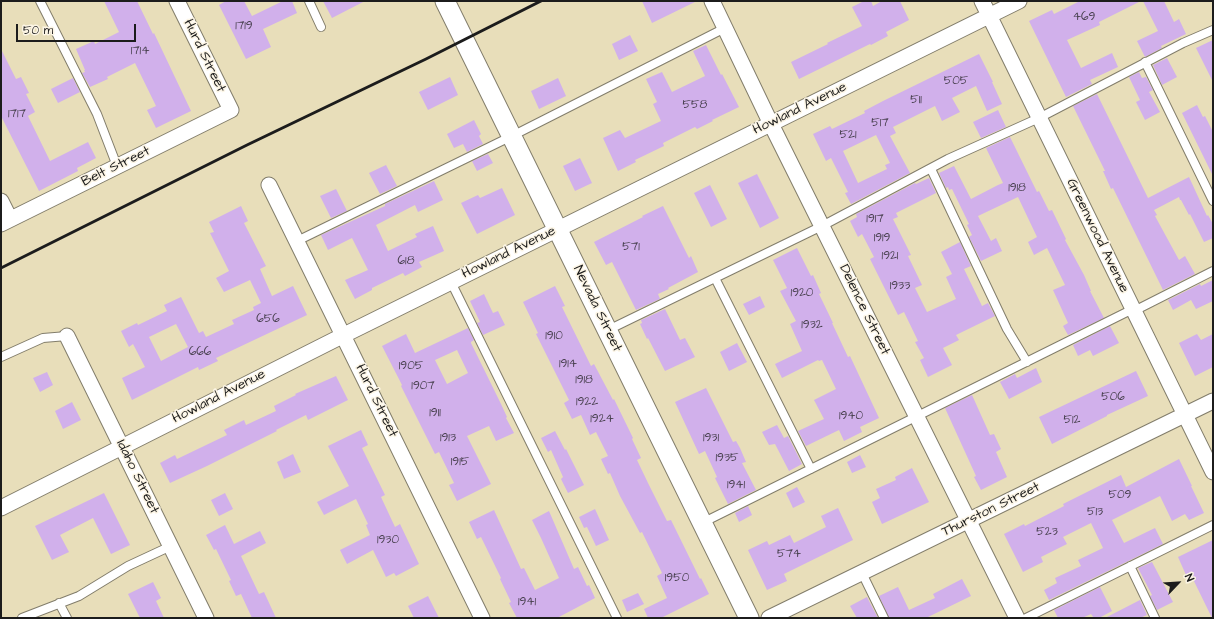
<!DOCTYPE html>
<style>
body{margin:0}
#map{position:relative;width:1214px;height:619px;overflow:hidden;background:#e8deba;font-family:"Architects Daughter",sans-serif}
canvas{display:block}
.frame{position:absolute;inset:0;border:2px solid #1c1c1c;pointer-events:none}
.north{position:absolute;left:1158px;top:563px;width:40px;height:40px;-webkit-text-stroke:3px #fcf5e5;paint-order:stroke;rotate:65deg;font-size:11px;font-weight:700;line-height:16px;text-align:center;color:#1c1c1c}
.north::after{content:'';display:block;margin:auto;width:14px;height:18px;background:#1c1c1c;clip-path:polygon(50% 0,100% 100%,50% 72%,0 100%)}
.scale{position:absolute;left:16px;top:24px;width:120px;height:18px;box-sizing:border-box;border:2px solid #1c1c1c;border-top:0;padding-left:5px;font-size:12px;line-height:14px;white-space:nowrap;color:#1c1c1c;-webkit-text-stroke:3px #fcf5e5;paint-order:stroke}
</style>
<div id="map">
<canvas width="1214" height="619"></canvas>
<div class="frame"></div>
<div class="north">N</div>
<div class="scale">50 m</div>
</div>
<script>
const context = document.querySelector('canvas').getContext('2d');
context.lineJoin = 'round';
function fillPath(path, color) { context.fillStyle = color; context.fill(path, 'evenodd'); }
const poly = rows => new Path2D(rows.map(r => 'M' + r).join(''));
function strokePath(path, color, width, dash) { context.strokeStyle = color; context.lineWidth = width; context.lineCap = dash ? 'butt' : 'round'; context.setLineDash(dash || []); context.stroke(path); }
function drawText(font, color, halo, rows, align = 'center') {
  context.font = font + ' "Architects Daughter",sans-serif'; context.lineWidth = 3; context.setLineDash([]); context.textBaseline = 'middle'; context.strokeStyle = halo; context.fillStyle = color; for (const [text, x, y, turn = 0] of rows) {
    context.save(); context.translate(x, y); context.rotate((+turn || 0) * Math.PI / 180); context.textAlign = isNaN(turn) ? turn : align; if (halo) context.strokeText(text, 0, 0); context.fillText(text, 0, 0); context.restore();
  }
}
fillPath(poly([
 [104,1,137,1,153,34,154,33,191,111,156,128,147,110,156,106,135,63,107,77,108,79,90,87,82,73,85,72,84,70,85,70,76,49,94,41,95,44,119,32],
 [226,1,244,1,252,16,283,1,292,1,297,13,263,29,271,47,246,59,219,5],
 [323,1,365,1,332,18],
 [642,1,697,1,652,23],
 [864,1,871,1,873,6,882,1,900,1,909,20,886,32,888,36,871,45,870,44,799,79,791,62,828,44,827,43,862,26,852,7],
 [1080,1,1141,1,1099,22,1100,25,1067,40,1081,68,1112,53,1118,67,1090,80,1092,84,1066,97,1029,21,1052,10,1054,14],
 [1143,1,1164,1,1174,22,1179,19,1186,34,1161,46,1162,48,1145,57,1137,41,1158,31],
 [630,35,638,51,619,60,612,44],
 [1213,40,1213,82,1196,48],
 [706,45,721,75,722,74,739,107,712,120,713,121,697,129,695,127,663,143,664,146,635,160,636,162,618,171,603,138,620,130,625,138,661,121,653,104,657,102,646,79,662,72,672,92,705,76,693,51],
 [1,49,16,79,21,77,29,93,26,94,35,112,28,116,50,161,88,142,96,158,77,168,78,171,39,191,1,116],
 [979,54,993,82,992,82,1002,104,987,111,976,86,952,98,960,112,942,121,935,106,893,127,896,133,890,136,910,173,851,204,845,193,848,192,831,158,826,161,813,134,830,126,832,129,865,113,864,111,883,101],
 [876,135,890,163,885,165,887,169,858,183,843,151],
 [1167,58,1177,77,1162,85,1153,65],
 [1139,72,1142,78,1146,77,1153,90,1149,92,1160,112,1145,120,1136,102,1140,100,1129,77],
 [450,77,458,95,428,110,419,92],
 [73,78,80,92,58,103,51,89],
 [558,78,566,96,539,109,531,91],
 [1097,94,1148,198,1189,177,1207,216,1208,215,1213,224,1213,238,1204,242,1190,214,1189,215,1181,200,1180,200,1179,197,1154,210,1157,215,1155,216,1179,260,1185,256,1195,274,1163,290,1113,188,1111,189,1103,171,1105,171,1073,106],
 [1197,105,1203,117,1205,116,1213,132,1213,176,1182,113],
 [998,110,1006,127,981,138,973,122],
 [474,120,481,134,479,136,483,144,467,152,463,144,454,148,447,134],
 [1010,137,1037,192,1039,191,1049,211,1052,210,1066,239,1065,240,1084,275,1091,291,1090,291,1104,318,1068,335,1063,326,1068,323,1053,290,1065,285,1047,248,1034,255,1028,242,1037,237,1018,197,978,216,991,241,996,238,1002,251,981,261,969,237,972,235,967,225,969,224,952,189,949,190,948,187,946,188,939,173,954,166,971,199,998,185,1003,183,986,148],
 [488,154,493,163,477,171,472,161],
 [580,158,592,183,575,191,563,166],
 [386,165,397,186,380,194,369,173],
 [757,174,779,218,760,228,738,183],
 [929,178,936,193,896,213,898,217,893,219,911,255,908,256,922,285,915,288,927,312,956,299,946,277,952,274,941,252,960,242,971,266,964,269,982,306,988,303,995,316,956,335,959,340,943,348,952,365,928,377,920,360,924,358,915,342,918,341,904,312,898,315,870,259,874,257,862,234,858,237,850,221,857,217,856,214,915,183,916,184],
 [434,181,443,200,418,212,415,205,376,225,388,251,417,237,415,234,433,226,444,251,419,262,422,267,405,276,403,273,372,288,372,290,355,299,345,280,368,270,352,238,328,250,321,235,385,206,385,204],
 [710,185,727,219,711,227,694,193],
 [502,188,515,215,477,234,461,203,478,195,480,198],
 [336,189,347,211,331,218,320,196],
 [241,206,248,221,244,223,266,266,260,269,272,296,293,286,307,315,216,358,218,361,199,370,198,367,132,400,122,378,145,367,133,344,129,347,121,331,137,323,138,325,167,311,164,305,181,297,199,333,203,331,206,337,234,324,232,320,254,310,253,307,261,303,250,280,224,292,216,278,229,271,210,233,214,232,209,222],
 [176,324,188,347,161,361,149,337],
 [663,206,689,258,691,256,698,272,668,288,669,289,658,294,660,299,636,310,612,262,606,265,594,242,643,217,642,216],
 [797,248,811,276,813,275,821,293,819,294,833,323,832,323,848,357,850,356,879,418,860,427,862,432,844,441,839,430,806,446,798,431,824,419,814,400,836,389,822,360,819,361,818,360,782,378,775,364,802,351,790,324,796,321,780,291,787,288,773,260],
 [1213,280,1213,301,1196,309,1191,300,1173,310,1168,300,1200,284,1201,286],
 [555,286,565,306,562,307,591,366,594,364,613,400,614,399,633,438,632,439,641,458,637,460,648,483,667,521,671,520,700,579,701,578,709,594,661,618,648,618,644,609,667,598,657,576,662,573,642,532,640,533,620,496,610,473,608,474,601,459,608,456,596,432,590,435,581,415,572,419,564,403,569,400,536,334,538,333,523,302],
 [484,294,493,313,498,311,505,325,483,335,477,323,480,322,470,301],
 [760,296,765,307,749,315,743,304],
 [665,309,680,340,685,338,695,357,665,371,648,338,647,339,640,324,642,323,641,320],
 [1110,326,1119,343,1093,356,1090,350,1078,356,1073,345],
 [468,328,474,340,471,342,471,343,501,404,507,417,506,418,514,433,496,441,489,426,467,436,491,484,457,501,449,485,454,483,439,452,435,454,401,386,402,385,382,346,406,334,415,353],
 [457,350,468,373,447,384,435,360],
 [1197,334,1201,340,1213,334,1213,367,1195,376,1179,343],
 [737,343,747,362,729,371,720,352],
 [1036,368,1042,382,1009,399,1000,382,1015,374,1017,378],
 [1136,371,1148,396,1107,415,1107,416,1052,444,1039,417],
 [47,372,53,385,40,392,33,378],
 [336,376,348,400,308,420,306,415,276,430,277,431,207,466,170,483,160,463,175,455,177,459,227,435,224,430,244,420,246,425,276,411,274,406,296,395,295,394],
 [706,388,733,442,736,441,740,448,746,462,742,463,756,490,728,504,715,478,717,477,705,451,699,454,675,402],
 [972,395,990,435,994,434,1001,449,996,452,1007,477,981,490,974,477,976,476,945,408],
 [72,402,81,420,63,429,55,411],
 [777,425,784,438,788,436,802,464,789,471,775,444,769,445,762,432],
 [361,430,368,445,362,448,385,495,381,497,395,527,400,524,419,564,396,576,394,573,386,577,373,550,347,564,340,550,370,535,366,525,368,524,356,499,324,515,317,502,349,486,328,446],
 [555,431,565,450,566,449,584,485,568,493,561,479,563,477,551,450,548,452,541,438],
 [293,454,301,472,284,479,277,462],
 [860,455,866,467,852,473,847,462],
 [1179,459,1192,486,1191,486,1204,513,1189,520,1185,514,1172,521,1160,496,1112,520,1124,543,1155,528,1163,544,1049,600,1044,590,1057,583,1055,578,1081,566,1078,560,1103,548,1091,523,1063,537,1067,544,1041,557,1043,562,1023,572,1004,534,1024,524,1025,526,1064,506,1063,504,1121,475,1126,487],
 [912,468,929,502,882,524,872,502,880,498,876,489,896,480,895,477],
 [797,487,805,502,793,508,786,493],
 [104,493,130,545,111,554,93,518,60,535,69,552,52,560,35,526],
 [225,493,233,509,219,516,211,500],
 [748,506,752,515,739,522,735,513],
 [838,508,853,540,784,574,787,581,767,590,748,550,767,541,769,545,790,535,794,543,826,527,821,516],
 [595,509,609,540,596,546,587,527,584,528,579,517],
 [494,510,521,569,524,568,535,590,559,578,541,538,532,520,549,511,574,569,578,567,587,586,589,585,595,598,557,618,517,618,509,603,511,602,500,579,501,578,481,537,477,539,469,522],
 [225,525,234,544,260,531,266,543,241,556,259,594,264,592,276,618,252,618,241,594,236,596,229,581,231,580,216,549,214,550,206,535],
 [1213,540,1213,618,1212,618,1190,573,1186,575,1178,557],
 [1152,562,1173,602,1157,610,1150,596,1152,595,1138,568],
 [962,579,971,596,926,618,889,618,879,596,898,587,909,610,935,598,933,594],
 [153,582,161,598,156,601,164,618,140,618,128,594],
 [1100,587,1112,611,1099,618,1094,618,1091,614,1082,618,1058,618,1054,610],
 [638,593,644,604,627,612,622,600],
 [428,596,439,618,414,618,408,606],
 [867,597,869,601,878,618,857,618,850,606],
 [1140,600,1147,615,1140,618,1105,618]
]), '#d1b0eb');
const service = poly([
 [40,1,97,114,117,166],
 [309,1,321,27],
 [1145,62,1213,201],
 [931,169,1007,329,1027,362],
 [297,241,512,136,725,28],
 [715,278,811,469],
 [451,282,617,618],
 [1134,311,1213,271],
 [608,330,822,226,948,159,1039,118,1183,43,1213,30],
 [1,357,43,338,67,336],
 [702,523,1133,309],
 [1130,566,1155,618],
 [862,573,884,618],
 [59,603,67,618],
 [22,618,79,596,128,566,171,546],
 [1026,618,1213,525]
]);
const minor = poly([
 [712,1,771,124,1017,618],
 [982,1,1213,472],
 [269,185,482,618],
 [1,201,10,219],
 [1,224,231,110,177,1],
 [67,336,206,618],
 [1,508,344,335,1019,1],
 [769,618,1213,401]
]);
const tertiary = poly([
 [445,1,749,618]
]);
strokePath(service, '#827d6b', 10);
strokePath(minor, '#827d6b', 17);
strokePath(tertiary, '#827d6b', 21);
strokePath(service, '#fff', 8);
strokePath(minor, '#fff', 15);
strokePath(tertiary, '#fff', 19);
strokePath(poly([
 [1,268,247,145,426,59,541,1]
]), '#1c1c1c', 3);
drawText('12px', '#494150', null, [
 ["469",1084,17],
 ["1719",244,26],
 ["1714",140,51],
 ["505",956,81],
 ["511",916,100],
 ["558",695,105],
 ["1717",17,114],
 ["517",880,123],
 ["521",848,135],
 ["1918",1017,188],
 ["1917",875,219],
 ["1919",882,238],
 ["571",631,247],
 ["1921",890,256],
 ["618",406,261],
 ["1933",900,286],
 ["1920",802,293],
 ["656",268,319],
 ["1932",812,325],
 ["1910",554,336],
 ["666",200,352],
 ["1914",568,364],
 ["1905",411,366],
 ["1918",584,380],
 ["1907",423,386],
 ["506",1113,397],
 ["1922",587,402],
 ["1911",435,413],
 ["1940",851,416],
 ["1924",602,419],
 ["512",1072,420],
 ["1913",448,438],
 ["1931",711,438],
 ["1935",727,458],
 ["1915",460,462],
 ["1941",736,485],
 ["509",1120,495],
 ["513",1095,512],
 ["523",1047,532],
 ["1930",388,540],
 ["574",789,554],
 ["1950",677,578],
 ["1941",527,602]
]);
drawText('14px', '#1c1c1c', '#fcf5e5', [
 ["Hurd Street",204,56,64],
 ["Howland Avenue",800,109,-26],
 ["Belt Street",116,167,-26],
 ["Greenwood Avenue",1097,236,64],
 ["Howland Avenue",509,253,-26],
 ["Nevada Street",597,309,64],
 ["Delence Street",864,310,64],
 ["Howland Avenue",219,397,-27],
 ["Hurd Street",376,401,64],
 ["Idaho Street",137,477,64],
 ["Thurston Street",991,510,-26]
]);
</script>
